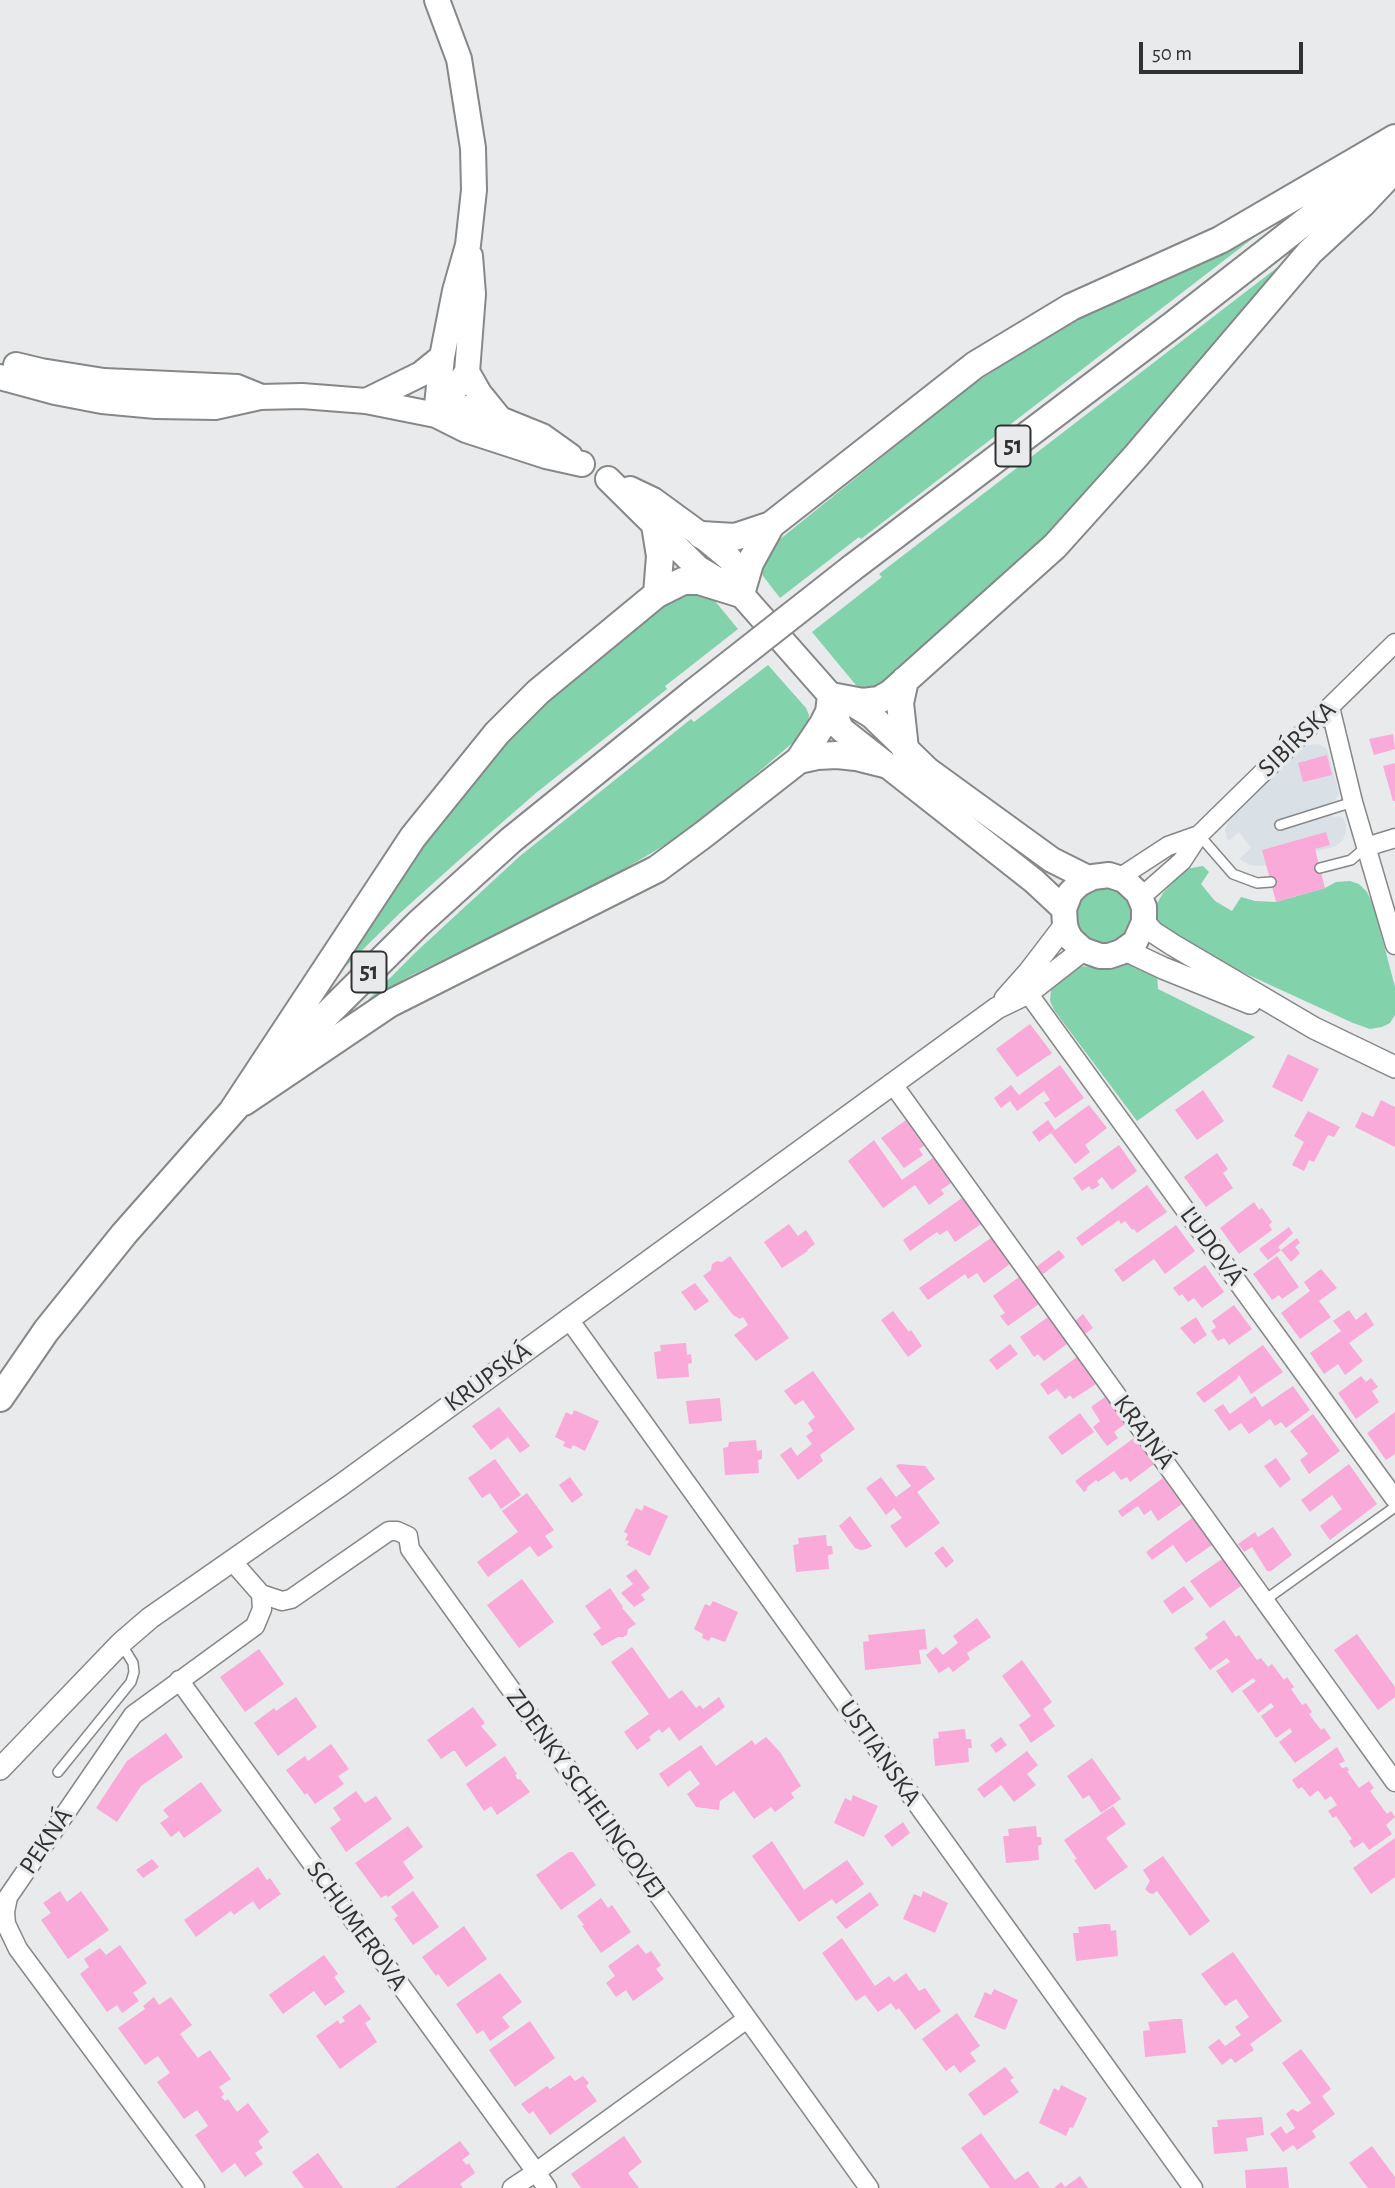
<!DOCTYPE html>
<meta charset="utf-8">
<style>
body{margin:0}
#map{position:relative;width:1395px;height:2188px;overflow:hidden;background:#e9eaeb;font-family:"Alegreya Sans",sans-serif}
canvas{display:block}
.scale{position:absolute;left:1139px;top:42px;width:164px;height:32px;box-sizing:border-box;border:4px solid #313232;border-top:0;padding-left:9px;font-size:21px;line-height:24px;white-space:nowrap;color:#313232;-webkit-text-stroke:5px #e9eaeb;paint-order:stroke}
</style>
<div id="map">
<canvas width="1395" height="2188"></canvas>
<div class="scale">50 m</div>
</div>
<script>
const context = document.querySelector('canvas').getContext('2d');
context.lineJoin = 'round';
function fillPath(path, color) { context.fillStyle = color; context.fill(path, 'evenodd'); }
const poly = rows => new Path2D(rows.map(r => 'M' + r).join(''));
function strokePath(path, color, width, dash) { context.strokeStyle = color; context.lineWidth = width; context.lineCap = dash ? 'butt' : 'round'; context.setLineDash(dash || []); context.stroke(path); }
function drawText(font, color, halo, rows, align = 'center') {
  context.font = font + ' "Alegreya Sans",sans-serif'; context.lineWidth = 7; context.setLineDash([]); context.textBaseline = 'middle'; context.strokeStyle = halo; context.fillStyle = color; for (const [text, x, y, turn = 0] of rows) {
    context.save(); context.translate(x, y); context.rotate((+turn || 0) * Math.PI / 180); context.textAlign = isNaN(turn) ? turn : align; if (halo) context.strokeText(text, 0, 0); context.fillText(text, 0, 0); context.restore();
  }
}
fillPath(poly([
 [1319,744,1327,749,1339,792,1336,800,1329,803,1333,817,1339,816,1344,819,1346,824,1346,832,1343,840,1336,846,1263,866,1250,865,1239,859,1251,848,1239,832,1228,841,1225,830,1228,822,1298,750,1308,745]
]), '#d9e1e7');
fillPath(poly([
 [1265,229,861,539,859,537,780,598,763,576,760,564,769,548,965,390,1033,344,1089,312],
 [1287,260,1071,512,1012,570,884,685,872,690,862,690,855,684,812,632,882,577,879,574],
 [692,589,710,595,738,629,678,676,665,686,667,689,536,793,468,852,400,913,345,967,423,842,498,747,541,705,594,658,682,593],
 [768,665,806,708,809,715,808,726,796,740,728,798,668,843,596,886,412,975,368,1000,417,951,520,856,691,719,694,722],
 [1203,866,1209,872,1201,884,1215,901,1232,911,1241,897,1255,901,1276,902,1325,888,1336,882,1350,881,1359,884,1367,892,1374,907,1395,987,1395,1015,1390,1023,1382,1027,1370,1029,1353,1023,1194,950,1157,924,1156,905,1163,893,1186,869],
 [1097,885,1117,888,1130,902,1132,911,1129,930,1114,943,1105,945,1095,944,1079,934,1074,904],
 [1128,964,1157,973,1158,989,1255,1037,1137,1121,1054,1010,1050,1001,1051,990,1057,980,1080,966,1103,968]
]), '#82d2ac');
fillPath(poly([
 [1393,734,1395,749,1374,755,1369,739],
 [1327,755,1332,775,1303,782,1298,763],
 [1395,763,1395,801,1393,801,1383,766],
 [1326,832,1330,845,1315,849,1325,888,1276,902,1262,850],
 [1030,1024,1052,1053,1017,1077,996,1049],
 [1288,1054,1319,1069,1302,1102,1272,1087],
 [1060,1065,1084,1098,1055,1118,1044,1103,1050,1100,1044,1091,1017,1111,1010,1101,1001,1108,994,1098,1011,1085,1019,1095],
 [1203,1090,1224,1121,1197,1140,1175,1110],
 [1381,1100,1395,1107,1395,1147,1355,1127,1362,1112,1373,1117],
 [1089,1105,1107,1128,1085,1145,1090,1152,1075,1164,1051,1133,1039,1142,1032,1132,1048,1120,1055,1130],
 [1308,1111,1340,1127,1334,1137,1328,1135,1314,1162,1309,1160,1304,1171,1292,1165,1304,1142,1294,1136],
 [906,1120,924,1146,919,1149,923,1155,904,1168,881,1138],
 [874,1140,902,1180,933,1158,951,1183,941,1190,944,1194,929,1205,915,1185,883,1208,848,1161],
 [1119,1145,1137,1171,1112,1190,1102,1177,1097,1181,1100,1185,1092,1190,1089,1186,1082,1191,1073,1178],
 [1217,1153,1228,1169,1223,1173,1233,1188,1206,1207,1184,1177],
 [1147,1185,1167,1212,1137,1233,1134,1229,1132,1230,1125,1221,1121,1224,1119,1220,1082,1246,1076,1238],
 [962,1198,981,1224,955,1242,947,1230,940,1235,937,1232,910,1251,903,1240],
 [1254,1202,1259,1210,1262,1208,1272,1222,1269,1225,1272,1230,1239,1254,1220,1228],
 [789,1224,798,1236,806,1230,815,1244,807,1250,808,1251,782,1268,764,1242],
 [1176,1225,1195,1251,1165,1274,1154,1259,1123,1282,1114,1270],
 [1289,1227,1293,1233,1278,1247,1281,1250,1297,1238,1300,1243,1295,1247,1300,1253,1291,1262,1281,1250,1268,1260,1259,1249],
 [991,1238,1010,1264,984,1283,977,1273,968,1279,965,1274,928,1300,919,1288],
 [1059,1250,1065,1257,1042,1275,1036,1267],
 [730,1256,789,1338,756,1361,734,1335,748,1325,743,1317,740,1319,733,1315,703,1276,711,1270,712,1264,717,1261,722,1262],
 [1277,1256,1299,1287,1282,1299,1279,1295,1272,1300,1253,1274],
 [1205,1265,1224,1292,1202,1308,1194,1298,1188,1302,1182,1294,1179,1296,1173,1288],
 [1321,1269,1337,1288,1319,1301,1331,1317,1300,1339,1281,1313,1310,1291,1304,1282],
 [1019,1277,1039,1304,1008,1326,1000,1316,1005,1313,993,1296],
 [695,1283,709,1301,695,1311,681,1292],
 [1234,1305,1252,1329,1229,1345,1224,1338,1218,1341,1211,1331,1216,1327,1212,1321],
 [1349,1310,1356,1320,1366,1312,1374,1325,1349,1343,1363,1361,1345,1375,1338,1364,1324,1374,1310,1353,1341,1331,1333,1321],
 [893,1311,909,1332,911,1330,922,1346,908,1357,881,1320],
 [1083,1314,1093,1328,1085,1334,1075,1321],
 [1048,1317,1067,1344,1044,1361,1038,1354,1034,1357,1020,1337],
 [1196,1317,1207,1335,1194,1344,1180,1328],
 [686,1343,687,1355,691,1354,692,1363,688,1364,689,1377,657,1379,654,1352,661,1351,660,1345],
 [1010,1344,1018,1354,997,1370,989,1360],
 [1263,1345,1283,1372,1251,1394,1239,1375,1237,1379,1204,1403,1196,1393],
 [1077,1357,1096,1384,1073,1399,1070,1395,1065,1399,1057,1389,1048,1395,1040,1384],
 [813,1371,855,1429,820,1455,823,1461,798,1480,780,1455,791,1447,797,1456,812,1444,806,1436,813,1431,808,1423,815,1417,803,1400,795,1405,784,1391],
 [1361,1376,1366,1382,1371,1378,1378,1387,1372,1391,1379,1402,1356,1419,1338,1393],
 [1293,1386,1310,1410,1286,1428,1281,1422,1275,1426,1270,1419,1249,1434,1241,1423,1229,1431,1214,1410,1223,1404,1230,1414,1255,1396,1262,1407],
 [1105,1397,1125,1424,1114,1432,1118,1438,1107,1446,1093,1427,1100,1421,1091,1407],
 [720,1398,722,1421,689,1424,686,1401],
 [499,1407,530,1446,520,1453,508,1437,491,1450,472,1426],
 [574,1410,599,1421,585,1451,573,1445,571,1449,563,1446,565,1442,555,1437,566,1412,572,1415],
 [1395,1412,1395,1454,1386,1460,1367,1433],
 [1080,1413,1094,1432,1062,1455,1048,1437],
 [1313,1414,1340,1451,1309,1474,1300,1460,1308,1454,1290,1431],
 [1134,1438,1154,1464,1130,1482,1127,1477,1121,1480,1114,1471,1098,1482,1096,1480,1086,1488,1087,1490,1084,1492,1075,1481],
 [756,1440,757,1451,762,1450,762,1459,758,1460,759,1473,725,1475,723,1448,728,1447,729,1442],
 [1276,1458,1291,1479,1280,1488,1264,1466],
 [495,1459,521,1495,501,1509,490,1493,482,1498,468,1478],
 [899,1464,925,1466,935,1479,917,1492,940,1523,906,1548,890,1526,902,1518,894,1508,886,1515,866,1488,881,1477,896,1497,911,1486,896,1466],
 [1349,1464,1377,1504,1330,1540,1320,1526,1342,1509,1332,1495,1310,1512,1301,1500],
 [570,1477,583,1495,572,1503,559,1485],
 [1163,1478,1182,1504,1158,1521,1151,1510,1144,1515,1138,1506,1122,1517,1118,1511],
 [527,1493,554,1530,545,1536,553,1547,538,1557,530,1546,488,1577,477,1562,518,1532,502,1511],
 [644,1505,668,1516,650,1556,627,1545,629,1541,625,1540,628,1534,624,1532,636,1508,642,1511],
 [850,1516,872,1546,867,1549,861,1550,855,1548,839,1526],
 [1192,1518,1212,1545,1186,1563,1173,1545,1152,1560,1146,1552],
 [1273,1527,1292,1555,1271,1571,1267,1571,1252,1547,1244,1552,1238,1544,1255,1532,1258,1537],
 [826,1535,827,1546,832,1546,833,1554,828,1555,829,1569,796,1572,793,1545,799,1544,798,1538],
 [943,1546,954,1561,946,1568,934,1553],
 [1222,1559,1241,1586,1210,1608,1190,1581],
 [636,1569,650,1588,641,1595,645,1600,634,1607,621,1593,633,1584,626,1576],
 [522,1579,554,1622,519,1648,487,1605],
 [1184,1586,1194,1599,1172,1614,1163,1601],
 [610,1588,623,1607,622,1608,636,1624,628,1629,627,1635,623,1637,618,1637,602,1646,593,1634,601,1628,585,1606],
 [713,1601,738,1612,725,1642,711,1637,709,1641,702,1638,703,1634,694,1629,705,1604,710,1606],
 [977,1618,991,1637,967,1653,970,1659,953,1672,949,1667,939,1673,926,1655,936,1647,943,1655,958,1643,953,1636],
 [1224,1620,1236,1637,1239,1635,1257,1660,1261,1658,1268,1667,1272,1664,1284,1680,1287,1677,1294,1687,1291,1689,1302,1705,1306,1703,1312,1712,1309,1714,1321,1730,1324,1728,1331,1738,1295,1763,1279,1742,1292,1732,1290,1728,1276,1738,1261,1716,1274,1707,1271,1703,1258,1713,1242,1691,1256,1681,1253,1678,1232,1693,1216,1671,1230,1662,1227,1658,1210,1670,1194,1648,1208,1638,1205,1634],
 [925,1629,927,1649,919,1650,921,1664,865,1670,863,1642,869,1641,868,1635],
 [1357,1634,1395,1687,1395,1697,1378,1710,1334,1650],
 [632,1647,669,1699,682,1690,696,1708,700,1705,703,1709,719,1697,725,1707,679,1741,669,1727,662,1733,659,1729,649,1737,651,1740,637,1750,624,1732,649,1714,611,1662],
 [259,1649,284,1684,245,1712,220,1677],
 [1022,1660,1052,1702,1043,1709,1055,1726,1031,1743,1019,1725,1031,1716,1002,1676],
 [296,1697,317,1727,278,1756,254,1723,274,1708,276,1711],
 [473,1707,485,1723,481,1726,497,1745,466,1767,455,1751,453,1751,441,1759,427,1740],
 [965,1729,966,1739,971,1739,972,1748,968,1748,969,1762,935,1766,933,1739,939,1738,938,1732],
 [166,1733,183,1757,141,1786,117,1822,96,1808,127,1761],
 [766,1737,780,1752,801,1786,791,1793,794,1798,775,1812,771,1807,754,1819,734,1791,720,1801,719,1810,696,1807,687,1794,700,1784,690,1770,668,1787,659,1774,701,1745,716,1766,752,1740,755,1745],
 [1001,1737,1007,1745,996,1753,990,1745],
 [331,1744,349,1769,338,1776,344,1784,315,1804,307,1793,305,1795,286,1770,305,1756,308,1761],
 [1337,1747,1345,1761,1339,1764,1342,1768,1347,1767,1349,1770,1347,1771,1359,1788,1369,1781,1374,1788,1370,1791,1387,1814,1391,1811,1395,1817,1386,1825,1392,1834,1369,1850,1363,1842,1354,1848,1349,1841,1352,1839,1336,1816,1333,1818,1328,1811,1337,1805,1331,1796,1325,1800,1318,1790,1310,1797,1302,1787,1298,1789,1292,1780],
 [1027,1751,1038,1765,1027,1774,1036,1785,1014,1802,1001,1785,984,1798,977,1789],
 [505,1756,517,1774,515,1775,518,1780,520,1779,530,1792,497,1815,491,1806,484,1811,466,1784],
 [1092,1758,1121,1799,1101,1813,1089,1795,1083,1799,1067,1776],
 [201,1782,222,1811,184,1838,179,1831,171,1837,160,1823,169,1817,163,1810],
 [356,1791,365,1803,376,1796,392,1819,346,1852,330,1828,341,1820,333,1808],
 [853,1795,878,1806,864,1837,834,1823,845,1798,851,1801],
 [1113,1806,1126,1824,1106,1838,1128,1867,1095,1890,1074,1860,1077,1859,1064,1840],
 [903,1822,910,1833,892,1847,884,1836],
 [408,1826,423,1847,403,1862,414,1878,388,1897,386,1895,381,1898,355,1863],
 [1036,1826,1037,1837,1041,1837,1042,1844,1038,1846,1039,1860,1006,1863,1003,1836,1009,1836,1008,1829],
 [1395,1838,1395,1877,1371,1894,1353,1868],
 [772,1841,804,1890,847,1860,864,1884,836,1904,832,1899,799,1922,752,1856],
 [569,1852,573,1852,596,1885,561,1910,536,1875],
 [1163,1856,1210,1921,1190,1936,1157,1891,1153,1894,1149,1893,1145,1889,1150,1881,1143,1870],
 [152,1859,159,1867,143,1878,136,1870],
 [258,1867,267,1880,270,1878,281,1894,259,1910,253,1901,234,1915,231,1911,196,1937,184,1920],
 [60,1891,67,1902,81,1891,109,1930,68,1959,41,1920,51,1913,43,1903],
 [413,1891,439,1927,413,1945,394,1919,398,1916,391,1907],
 [923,1891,948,1903,935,1933,903,1919,914,1894,921,1897],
 [870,1892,879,1905,846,1929,836,1917],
 [601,1898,608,1908,612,1905,631,1932,601,1953,582,1926,584,1925,577,1916],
 [1105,1924,1110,1924,1111,1931,1116,1930,1118,1956,1076,1961,1073,1933,1079,1933,1078,1927],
 [464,1926,487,1959,448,1987,438,1974,436,1976,422,1957],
 [842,1938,875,1986,889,1976,894,1982,906,1973,919,1991,925,1988,941,2011,915,2030,899,2008,896,2010,891,2003,878,2012,865,1995,856,2001,822,1953],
 [638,1944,646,1954,651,1951,661,1965,656,1969,664,1979,633,2001,626,1990,616,1997,606,1983,615,1976,608,1966],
 [120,1945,147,1983,133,1993,139,2001,122,2013,117,2005,107,2012,80,1974,89,1967,84,1959,100,1948,106,1955],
 [1233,1952,1282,2021,1250,2044,1254,2050,1235,2063,1231,2058,1222,2065,1208,2047,1219,2039,1225,2046,1241,2035,1235,2027,1249,2017,1236,1999,1225,2006,1201,1974],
 [324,1955,338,1974,334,1977,345,1992,325,2006,314,1991,283,2014,269,1995],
 [500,1973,522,2002,502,2017,510,2027,490,2041,483,2030,477,2034,456,2004],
 [994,1989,1018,2000,1005,2030,974,2017,985,1992,991,1995],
 [154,1997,159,2005,171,1997,192,2025,180,2034,198,2058,210,2050,231,2079,219,2087,224,2094,221,2097,225,2101,228,2099,237,2112,248,2103,269,2132,258,2141,263,2148,255,2153,263,2164,245,2177,235,2163,222,2173,195,2135,208,2126,202,2117,197,2110,184,2119,157,2082,170,2073,158,2056,145,2065,118,2028,145,2009,143,2006],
 [360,2004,371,2019,365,2023,377,2042,340,2069,316,2036,338,2020,340,2024,345,2021,342,2017],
 [957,2013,980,2046,970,2053,976,2061,960,2073,954,2065,946,2071,922,2039],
 [1175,2019,1182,2019,1186,2053,1145,2057,1143,2031,1150,2030,1148,2022],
 [530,2021,555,2058,515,2087,489,2050],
 [1301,2049,1331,2089,1322,2096,1335,2114,1312,2131,1316,2137,1297,2150,1293,2145,1283,2152,1270,2134,1281,2126,1286,2134,1295,2128,1286,2114,1292,2109,1298,2112,1311,2103,1282,2063],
 [1005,2067,1014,2078,1010,2080,1019,2092,984,2116,968,2094],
 [570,2075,575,2081,583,2076,589,2083,586,2086,597,2101,550,2135,533,2111,529,2114,521,2104,547,2086,550,2089],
 [1061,2085,1087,2098,1073,2128,1070,2127,1066,2136,1039,2123,1054,2088,1059,2091],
 [1262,2117,1264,2135,1246,2138,1248,2151,1214,2154,1212,2127,1218,2127,1217,2120],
 [981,2133,1015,2180,1028,2171,1040,2188,990,2188,961,2148],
 [624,2136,642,2162,628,2173,639,2188,581,2188,571,2174],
 [460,2141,470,2154,462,2160,467,2165,469,2163,475,2173,460,2184,463,2188,395,2188],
 [1372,2146,1395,2177,1395,2188,1368,2188,1349,2163],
 [318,2153,343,2188,304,2188,292,2172],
 [1287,2167,1289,2188,1246,2188,1245,2170],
 [1080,2176,1088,2188,1054,2188,1061,2182,1065,2187]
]), '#f9aad8');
const service = poly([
 [1280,825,1353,802],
 [1199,835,1233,874,1257,883,1271,882],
 [1320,868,1351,860,1366,847],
 [1265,1600,1395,1507],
 [58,1772,131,1682,134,1672,133,1663,122,1645]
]);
const minor = poly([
 [1330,707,1353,802,1395,945],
 [1366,847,1395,838],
 [1119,878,1168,846,1199,835],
 [1140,898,1182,861,1199,835,1395,643],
 [1028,993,1395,1499],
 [892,1083,1395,1782],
 [568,1318,1193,2188],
 [232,1561,261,1594,282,1601,291,1599,389,1531,397,1531,408,1536,410,1549,869,2188],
 [179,1680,536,2172,512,2188],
 [195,2188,18,1949,6,1924,5,1912,8,1897,133,1715,255,1626,262,1609,261,1594],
 [547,2188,536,2172,747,2019]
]);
const tertiary = poly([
 [1144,922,1153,932,1173,945,1314,1028,1395,1067],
 [1125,950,1163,968,1250,1003],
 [1005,999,1029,972,1065,925],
 [0,1769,121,1643,150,1618,341,1485,997,1008,1028,993,1083,950]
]);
const secondary = poly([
 [16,365,41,371,104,381,237,387,259,396],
 [467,372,479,393,500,419],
 [0,377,55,392,102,401,156,406,215,407,260,397,302,396,366,401,436,415,466,430,546,456,582,464],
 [366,401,421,374,442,357],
 [438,413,467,372,473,294,470,256],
 [436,415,442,357,455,291,468,245,474,190,473,148,459,59,437,0],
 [436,415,453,408,465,408,500,419,542,436,570,456],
 [608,479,698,568,741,594,831,696,856,706,872,716,928,770,1052,860,1088,878],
 [630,489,653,500,701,535,730,559,738,571,741,594],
 [831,696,835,714,841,729,1034,881,1064,909,1065,925,1067,932,1071,939,1083,950,1100,956,1109,956,1121,952,1135,942,1144,922,1144,907,1138,893,1124,880,1109,875,1093,877,1079,884,1070,893,1064,909]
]);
const primary = poly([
 [655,525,660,556,657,594],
 [701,535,735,537,771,525],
 [852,568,1174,324,1388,157],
 [905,680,900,703,905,749],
 [799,760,817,756,837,755,856,757,884,764],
 [283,1058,418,924,511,840,693,693],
 [244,1102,389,1004,657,869,703,835,799,760,823,724,829,712,831,696,863,702,879,700,891,693,1055,546,1136,456,1310,252,1362,204,1395,169],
 [233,1110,413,837,497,733,538,692,657,594,683,581,699,581,741,594,750,563,771,525,975,365,1071,307,1220,240,1395,138],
 [0,1398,46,1331,124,1234,244,1098]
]);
strokePath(service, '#868788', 12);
strokePath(minor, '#868788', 21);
strokePath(tertiary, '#868788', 24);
strokePath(secondary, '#868788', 28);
strokePath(primary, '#868788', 30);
strokePath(service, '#fff', 9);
strokePath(minor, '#fff', 18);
strokePath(tertiary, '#fff', 21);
strokePath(secondary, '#fff', 24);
strokePath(primary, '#fff', 26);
const primaryBridge = poly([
 [693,693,852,568]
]);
strokePath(primaryBridge, '#868788', 30, []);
strokePath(primaryBridge, '#fff', 26);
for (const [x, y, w] of [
 [1013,446,35],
 [369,972,35]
]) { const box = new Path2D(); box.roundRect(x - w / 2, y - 20.5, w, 41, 5); context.fillStyle = '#e9eaeb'; context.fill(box); strokePath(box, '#313232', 2); }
drawText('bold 24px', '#313232', null, [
 ["51",1013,446],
 ["51",369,972]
]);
drawText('26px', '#313232', '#e9eaeb', [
 ["SIBÍRSKA",1297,739,-44],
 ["ĽUDOVÁ",1212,1246,54],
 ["KRUPSKÁ",488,1377,-36],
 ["KRAJNÁ",1144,1432,54],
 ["USTIANSKA",880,1753,55],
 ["ZDENKY SCHELINGOVEJ",586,1794,54],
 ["PEKNÁ",46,1841,-56],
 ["SCHUMEROVA",357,1926,54]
]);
</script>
